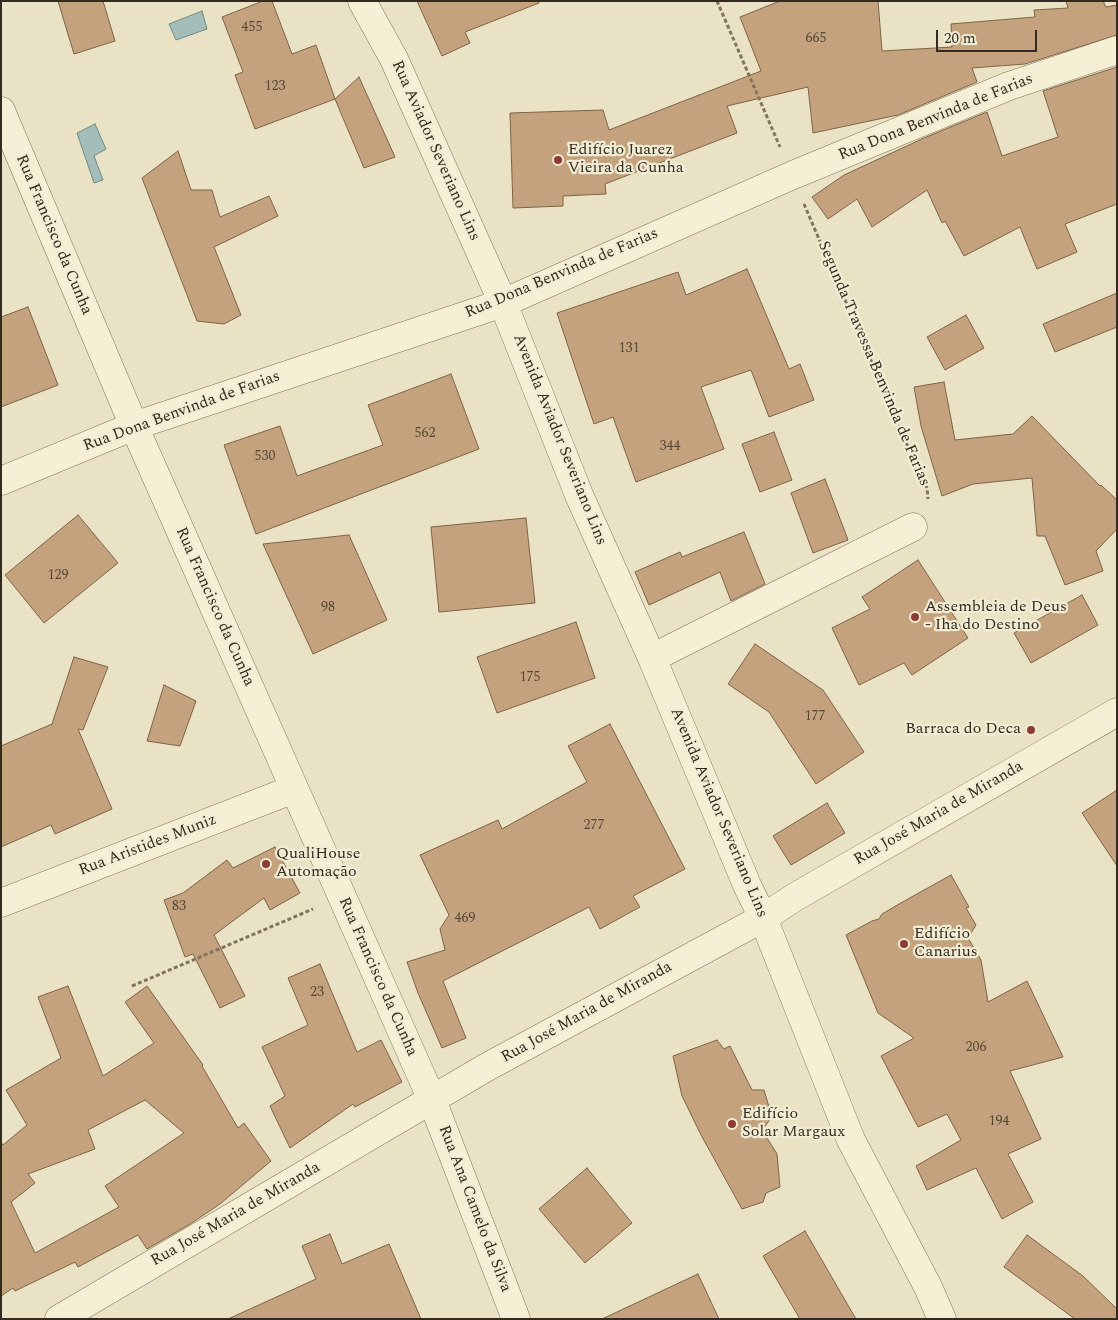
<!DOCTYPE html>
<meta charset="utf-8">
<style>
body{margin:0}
#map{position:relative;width:1118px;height:1320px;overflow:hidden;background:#e9e2c4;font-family:Spectral,serif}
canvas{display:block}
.frame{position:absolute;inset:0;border:2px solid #332b1f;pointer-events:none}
.scale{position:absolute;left:936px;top:30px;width:101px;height:22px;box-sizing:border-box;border:2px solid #332b1f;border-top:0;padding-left:6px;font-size:15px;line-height:18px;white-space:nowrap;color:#332b1f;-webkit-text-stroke:4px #f1ecd3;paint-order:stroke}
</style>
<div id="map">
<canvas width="1118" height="1320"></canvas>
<div class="frame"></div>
<div class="scale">20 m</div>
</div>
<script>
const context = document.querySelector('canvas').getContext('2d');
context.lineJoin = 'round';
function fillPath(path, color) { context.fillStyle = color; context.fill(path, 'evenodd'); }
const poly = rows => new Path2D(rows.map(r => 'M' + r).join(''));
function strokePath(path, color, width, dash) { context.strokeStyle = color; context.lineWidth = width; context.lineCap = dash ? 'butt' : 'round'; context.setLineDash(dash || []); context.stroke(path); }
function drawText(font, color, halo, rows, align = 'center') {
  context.font = font + ' Spectral,serif'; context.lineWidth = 4.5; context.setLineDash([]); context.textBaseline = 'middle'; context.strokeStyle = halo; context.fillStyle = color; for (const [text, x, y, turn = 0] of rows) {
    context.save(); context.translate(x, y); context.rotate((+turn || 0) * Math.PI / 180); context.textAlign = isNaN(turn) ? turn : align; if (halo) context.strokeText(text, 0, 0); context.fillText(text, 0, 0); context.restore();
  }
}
const water = poly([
 [202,11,207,29,176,40,169,24,202,11],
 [95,124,106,149,94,156,103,180,94,183,77,133,95,124]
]);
fillPath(water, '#a5bdb8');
strokePath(water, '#6d8a86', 1);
const building = poly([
 [58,1,103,1,115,41,74,54,58,1],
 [263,1,272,1,292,54,316,45,335,99,255,129,235,75,243,72,222,17,263,1],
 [417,1,539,1,539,3,465,32,470,43,442,56,417,1],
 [780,1,878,1,882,51,952,47,951,24,1035,17,1034,10,1068,8,1066,1,1103,1,1106,7,1117,5,1117,35,1025,64,972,68,977,82,898,115,813,133,808,87,727,106,737,133,605,184,606,194,563,196,563,206,513,208,510,113,603,110,609,130,761,71,740,17,780,1],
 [1117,67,1117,204,1065,224,1077,252,1037,269,1020,227,964,256,945,221,942,223,927,190,872,227,857,199,828,219,812,197,844,175,924,138,987,112,1002,156,1058,137,1043,91,1117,67],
 [359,77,395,157,364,168,335,99,359,77],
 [178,151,191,190,212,190,220,217,269,196,278,216,214,247,241,315,224,324,197,321,142,178,178,151],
 [747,269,789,369,800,364,814,400,769,417,751,370,701,387,724,449,636,482,613,417,594,424,557,313,678,272,686,295,747,269],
 [1117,293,1117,327,1055,352,1043,324,1117,293],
 [28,307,58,385,1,407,1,317,28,307],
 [966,315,984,348,945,370,927,337,966,315],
 [451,374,479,449,256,534,224,445,280,426,297,476,383,445,368,405,451,374],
 [944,382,955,440,1013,434,1032,416,1100,486,1101,485,1117,500,1117,529,1096,551,1103,571,1065,585,1045,536,1037,536,1032,478,973,484,942,496,921,426,914,387,944,382],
 [774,432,792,480,760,492,742,444,774,432],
 [825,479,848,540,813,553,791,493,825,479],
 [78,515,118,563,44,623,5,575,78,515],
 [526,518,535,603,439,612,431,527,526,518],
 [744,532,765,584,731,601,720,572,649,605,635,572,680,552,682,557,744,532],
 [349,535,387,620,313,654,263,544,349,535],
 [918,560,968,638,912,675,904,663,859,685,832,628,870,609,862,597,918,560],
 [1082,595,1098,625,1031,663,1014,633,1082,595],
 [576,622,595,678,497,713,477,657,576,622],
 [755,644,823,690,864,752,816,784,769,712,728,684,755,644],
 [74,657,108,667,83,730,78,729,112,809,55,834,51,825,1,847,1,746,52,724,74,657],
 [164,685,196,701,180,746,147,741,164,685],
 [610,724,685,869,633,896,640,907,600,929,589,907,443,981,466,1038,442,1048,418,993,407,962,445,950,440,929,449,915,420,855,498,820,502,829,587,782,568,746,610,724],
 [1117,790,1117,866,1082,813,1117,790],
 [827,803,845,833,791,865,773,836,827,803],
 [275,847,300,893,270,910,264,898,214,935,245,996,220,1008,193,954,185,957,164,900,183,893,227,860,233,868,275,847],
 [951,875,969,907,966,908,976,925,968,938,981,960,988,1002,1027,981,1063,1057,1010,1071,1041,1139,1008,1154,1033,1202,1002,1219,976,1168,927,1190,916,1166,961,1140,947,1114,918,1127,881,1056,914,1038,878,1013,846,935,872,921,879,919,882,914,899,904,951,875],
 [320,964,357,1052,381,1040,402,1082,355,1107,353,1104,290,1148,270,1106,285,1096,262,1047,308,1025,288,978,320,964],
 [68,986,103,1076,154,1043,125,1002,147,986,203,1065,202,1066,238,1128,244,1123,271,1161,220,1204,190,1224,147,1249,138,1235,78,1267,75,1262,15,1291,13,1288,1,1296,1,1142,3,1145,27,1125,6,1090,61,1058,38,997,68,986],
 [145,1100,184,1133,105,1186,119,1207,35,1253,11,1202,35,1183,28,1174,95,1149,88,1130,145,1100],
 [717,1040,724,1049,730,1046,752,1090,764,1090,772,1117,762,1130,777,1154,780,1187,766,1193,763,1202,742,1209,701,1135,682,1096,673,1056,717,1040],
 [587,1168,632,1223,585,1263,539,1209,587,1168],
 [805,1231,856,1319,800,1319,763,1256,805,1231],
 [330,1234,342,1264,389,1244,421,1319,228,1319,316,1279,302,1246,330,1234],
 [1027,1235,1083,1276,1117,1309,1117,1319,1075,1319,1004,1267,1027,1235],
 [698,1274,719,1319,602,1319,698,1274]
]);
fillPath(building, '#c4a27e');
strokePath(building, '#7f6245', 1);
const minor = poly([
 [362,1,394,59,503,303,579,495,652,658,747,885,763,918,851,1140,928,1287,942,1319],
 [1,111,134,426,432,1100,516,1319],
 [1,481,134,426,503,303,793,175,1009,86,1117,50],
 [652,658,913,527],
 [1,903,294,789],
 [59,1319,487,1067,763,918,795,897,1117,712]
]);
strokePath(minor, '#82745c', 29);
strokePath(poly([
 [717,1,780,147],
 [804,204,908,447,927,488,928,499],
 [132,986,313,909]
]), '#82745c', 3, [4, 2.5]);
strokePath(minor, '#f5efd6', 28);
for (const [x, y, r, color] of [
 [558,160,5,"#8b3b32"],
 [915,617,5,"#8b3b32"],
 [1031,730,5,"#8b3b32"],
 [266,864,5,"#8b3b32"],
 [904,944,5,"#8b3b32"],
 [732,1124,5,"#8b3b32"]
]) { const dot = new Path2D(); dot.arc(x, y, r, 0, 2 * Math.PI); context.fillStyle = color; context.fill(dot); strokePath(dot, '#f1ecd3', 2); }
drawText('14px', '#574937', null, [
 ["455",252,28],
 ["665",816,39],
 ["123",275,87],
 ["131",629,349],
 ["562",425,434],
 ["344",670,447],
 ["530",265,457],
 ["129",58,576],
 ["98",328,608],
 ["175",530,678],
 ["177",815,717],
 ["277",594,826],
 ["83",179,907],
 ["469",465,919],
 ["23",317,993],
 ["206",976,1048],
 ["194",999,1122]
]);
drawText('16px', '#332b1f', '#f1ecd3', [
 ["Rua Dona Benvinda de Farias",936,118,-22],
 ["Rua Aviador Severiano Lins",435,151,66],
 ["Rua Francisco da Cunha",53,235,67],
 ["Rua Dona Benvinda de Farias",562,274,-23],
 ["Segunda Travessa Benvinda de Farias",873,364,67],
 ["Rua Dona Benvinda de Farias",182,412,-20],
 ["Avenida Aviador Severiano Lins",559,440,68],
 ["Rua Francisco da Cunha",214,607,66],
 ["Avenida Aviador Severiano Lins",718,813,67],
 ["Rua José Maria de Miranda",939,814,-30],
 ["Rua Aristides Muniz",148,846,-21],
 ["Rua Francisco da Cunha",377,977,66],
 ["Rua José Maria de Miranda",587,1013,-29],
 ["Rua Ana Camelo da Silva",474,1209,69],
 ["Rua José Maria de Miranda",236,1215,-30]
]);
drawText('16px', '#332b1f', '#f1ecd3', [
 ["Edifício Juarez",568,151],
 ["Vieira da Cunha",568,169],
 ["Assembleia de Deus",925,608],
 ["- Iha do Destino",925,626],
 ["Barraca do Deca",1021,730,"right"],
 ["QualiHouse",276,855],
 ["Automação",276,873],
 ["Edifício",914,935],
 ["Canarius",914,953],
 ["Edifício",742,1115],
 ["Solar Margaux",742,1133]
], 'left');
</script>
